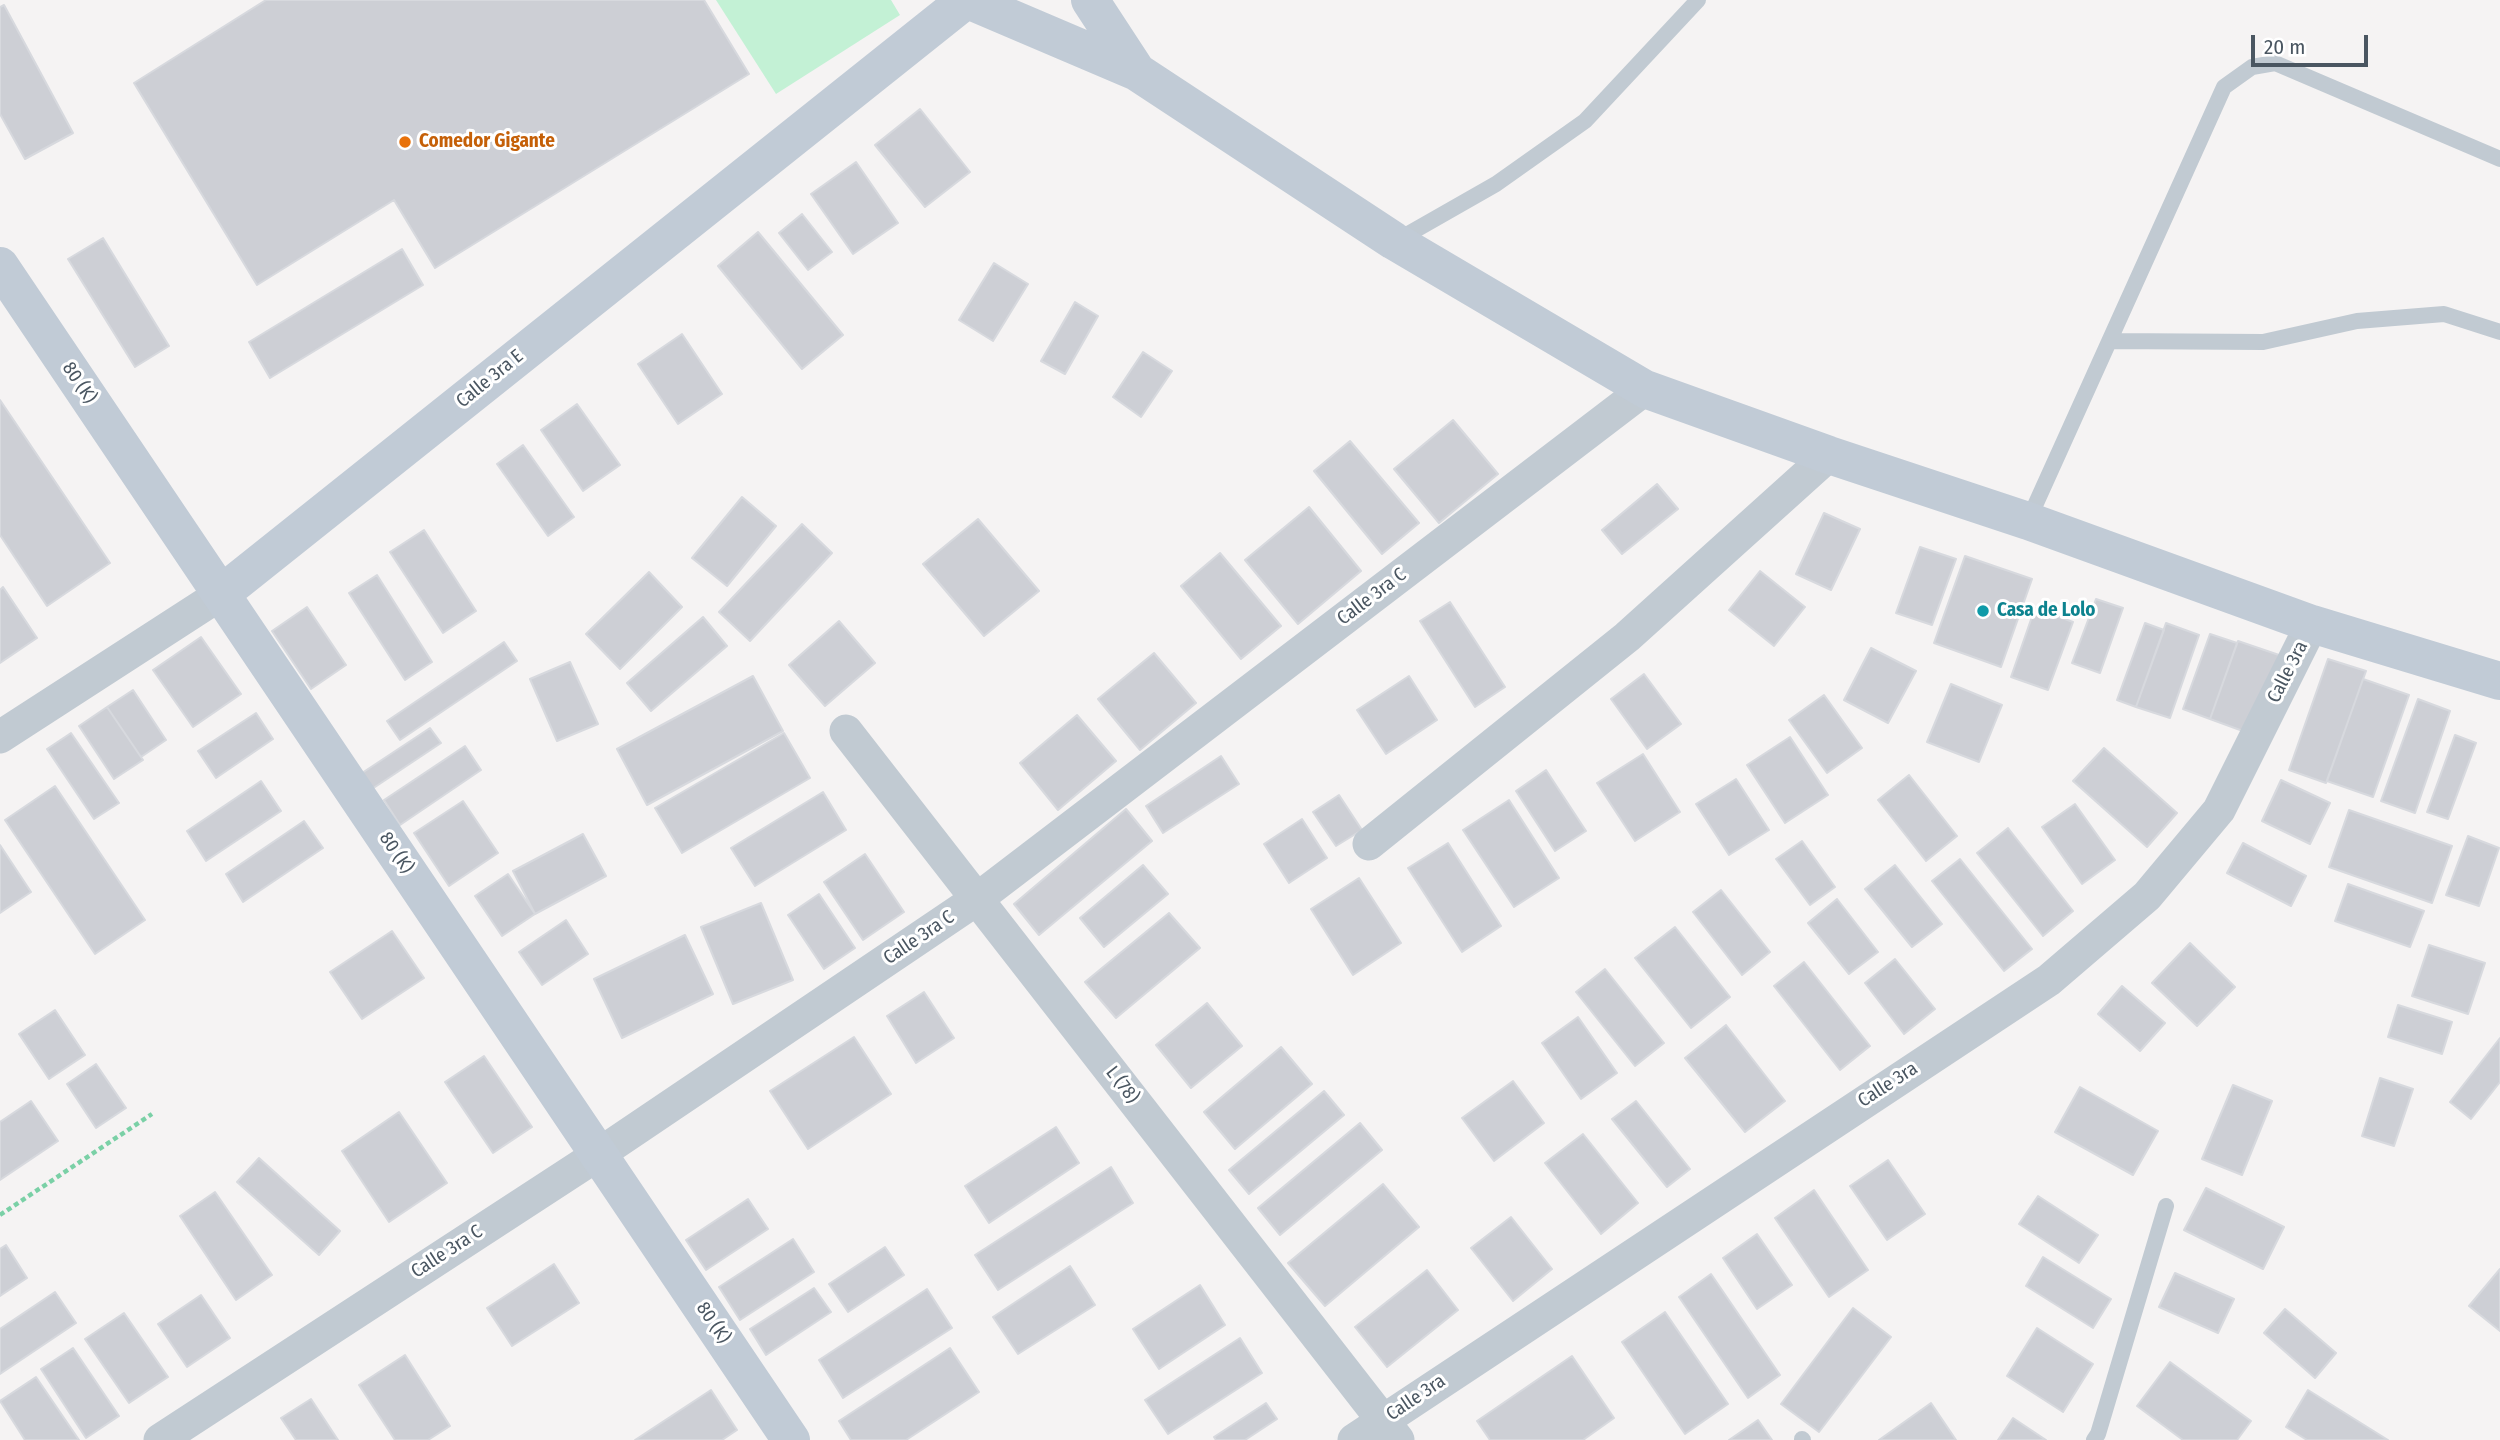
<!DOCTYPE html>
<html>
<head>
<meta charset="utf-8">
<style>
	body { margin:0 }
	#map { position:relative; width:2500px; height:1440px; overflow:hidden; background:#f5f3f3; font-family:"Fira Sans Condensed",sans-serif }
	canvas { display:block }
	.scale { position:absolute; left:2251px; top:35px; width:117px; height:32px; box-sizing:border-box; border:4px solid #4a5661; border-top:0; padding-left:9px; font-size:21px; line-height:24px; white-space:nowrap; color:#4a5661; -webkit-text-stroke:5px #fff; paint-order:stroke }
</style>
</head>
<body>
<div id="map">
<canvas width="2500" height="1440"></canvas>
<div class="scale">20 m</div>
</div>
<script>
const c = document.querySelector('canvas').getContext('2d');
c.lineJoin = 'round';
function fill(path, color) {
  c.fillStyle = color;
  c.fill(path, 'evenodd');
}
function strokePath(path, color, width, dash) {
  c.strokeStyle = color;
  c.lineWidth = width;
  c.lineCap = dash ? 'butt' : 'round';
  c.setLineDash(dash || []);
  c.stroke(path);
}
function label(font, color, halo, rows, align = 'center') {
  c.font = font + ' "Fira Sans Condensed",sans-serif';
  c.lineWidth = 6;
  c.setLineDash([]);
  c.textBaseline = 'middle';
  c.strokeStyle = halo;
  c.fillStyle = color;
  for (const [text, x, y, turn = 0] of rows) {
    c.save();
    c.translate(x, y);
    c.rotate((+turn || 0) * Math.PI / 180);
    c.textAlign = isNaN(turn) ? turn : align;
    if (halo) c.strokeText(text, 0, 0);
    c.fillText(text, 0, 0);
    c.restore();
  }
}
const green = new Path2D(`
	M 716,0 L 891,0 L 900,15 L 776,94 Z`);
const building = new Path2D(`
	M 266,0 L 704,0 L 749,74 L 435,268 L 394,200 L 257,285 L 134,83 Z
	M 4,5 L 73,133 L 25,159 L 0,114 L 0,7 Z
	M 920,109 L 970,172 L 925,207 L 875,145 Z
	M 856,162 L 898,223 L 853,254 L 811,194 Z
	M 802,214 L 832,252 L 808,270 L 779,233 Z
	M 758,232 L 843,335 L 802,369 L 718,266 Z
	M 103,238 L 169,346 L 135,367 L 68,259 Z
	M 402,249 L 423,285 L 270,378 L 249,342 Z
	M 994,263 L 1028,284 L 993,341 L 959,320 Z
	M 1075,302 L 1098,316 L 1065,374 L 1041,361 Z
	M 682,334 L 722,394 L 678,424 L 638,364 Z
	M 1143,352 L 1172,371 L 1141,417 L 1113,397 Z
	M 0,400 L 110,563 L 47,606 L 0,535 Z
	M 577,404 L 620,465 L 583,491 L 541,430 Z
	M 1453,420 L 1498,474 L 1439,523 L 1394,469 Z
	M 1350,441 L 1419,523 L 1382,554 L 1314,471 Z
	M 523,445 L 574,517 L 548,536 L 497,464 Z
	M 1657,484 L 1678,509 L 1622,554 L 1602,530 Z
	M 742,497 L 776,526 L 727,586 L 692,558 Z
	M 1309,507 L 1361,571 L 1298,624 L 1245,560 Z
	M 1824,513 L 1860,529 L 1831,590 L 1796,574 Z
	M 978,519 L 1039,591 L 984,636 L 923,564 Z
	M 802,524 L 832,553 L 750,641 L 719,612 Z
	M 424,530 L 476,611 L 443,633 L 390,552 Z
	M 1920,547 L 1956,559 L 1932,625 L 1896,613 Z
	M 1220,553 L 1281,626 L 1241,659 L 1181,586 Z
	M 1965,556 L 2032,579 L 2001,667 L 1934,643 Z
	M 1760,571 L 1805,607 L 1774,646 L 1729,610 Z
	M 649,572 L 682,607 L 620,669 L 586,634 Z
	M 377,575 L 432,662 L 405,680 L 349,593 Z
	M 3,587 L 37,638 L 0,663 L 0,590 Z
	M 2096,599 L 2123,608 L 2100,673 L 2072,663 Z
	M 1450,602 L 1505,687 L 1475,707 L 1420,621 Z
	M 307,607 L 346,665 L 311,689 L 272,631 Z
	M 2035,608 L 2073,622 L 2048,690 L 2011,677 Z
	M 703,617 L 727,646 L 651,711 L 627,683 Z
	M 839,621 L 875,663 L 825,706 L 789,665 Z
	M 2145,623 L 2164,630 L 2136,707 L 2117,700 Z
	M 2166,623 L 2199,635 L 2170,718 L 2136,707 Z
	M 2210,634 L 2237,643 L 2210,719 L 2183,709 Z
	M 201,637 L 241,694 L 193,727 L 153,670 Z
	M 2238,641 L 2279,655 L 2251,734 L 2210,719 Z
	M 504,642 L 517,661 L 400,740 L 387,721 Z
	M 1871,648 L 1916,671 L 1888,723 L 1844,700 Z
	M 1154,653 L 1196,703 L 1140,750 L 1098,699 Z
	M 2328,659 L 2366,671 L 2326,783 L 2289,770 Z
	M 570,662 L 598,724 L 557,741 L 530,679 Z
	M 1644,674 L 1681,724 L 1647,749 L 1611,699 Z
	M 753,676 L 783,731 L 647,805 L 617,749 Z
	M 1409,676 L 1437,720 L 1386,754 L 1357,710 Z
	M 2363,679 L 2409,695 L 2373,797 L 2327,781 Z
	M 1951,684 L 2002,705 L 1979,762 L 1927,742 Z
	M 133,690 L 166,740 L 141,757 L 107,707 Z
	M 1824,695 L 1862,748 L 1827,773 L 1789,720 Z
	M 2418,699 L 2450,711 L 2415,813 L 2381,801 Z
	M 107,707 L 143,760 L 114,779 L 79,726 Z
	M 256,713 L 273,739 L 216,778 L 198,751 Z
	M 1077,715 L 1116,761 L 1058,810 L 1020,763 Z
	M 430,728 L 441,743 L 372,789 L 362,773 Z
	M 71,733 L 119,803 L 94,819 L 47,749 Z
	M 784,733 L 810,778 L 682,853 L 655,808 Z
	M 2455,735 L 2476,743 L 2448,819 L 2427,812 Z
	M 1790,737 L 1828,795 L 1785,823 L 1747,765 Z
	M 465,746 L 481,770 L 400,825 L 384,800 Z
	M 2104,748 L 2177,813 L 2147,847 L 2073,781 Z
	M 1643,754 L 1680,812 L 1635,841 L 1597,783 Z
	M 1221,756 L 1239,784 L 1163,833 L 1146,806 Z
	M 1546,770 L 1586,831 L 1555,851 L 1516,791 Z
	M 1909,775 L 1957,836 L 1926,861 L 1878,800 Z
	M 1736,779 L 1769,830 L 1729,855 L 1696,804 Z
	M 2281,780 L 2330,803 L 2310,844 L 2262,821 Z
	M 261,781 L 281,811 L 206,861 L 187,831 Z
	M 55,786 L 145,920 L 95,954 L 5,820 Z
	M 823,792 L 846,830 L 755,886 L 731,848 Z
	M 1339,795 L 1362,830 L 1336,846 L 1313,812 Z
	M 1509,800 L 1559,878 L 1514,907 L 1463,830 Z
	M 463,801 L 498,853 L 449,886 L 414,833 Z
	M 2075,804 L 2115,860 L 2082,884 L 2042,827 Z
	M 1126,809 L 1152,841 L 1039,935 L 1014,904 Z
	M 2349,810 L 2452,846 L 2432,903 L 2329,867 Z
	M 1302,819 L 1327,858 L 1289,883 L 1264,844 Z
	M 304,821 L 323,848 L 243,902 L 226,874 Z
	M 2008,828 L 2073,911 L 2043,936 L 1977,853 Z
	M 583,834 L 606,876 L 535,914 L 513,871 Z
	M 2468,836 L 2499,848 L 2479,906 L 2446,895 Z
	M 1802,841 L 1835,887 L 1810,905 L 1776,859 Z
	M 1448,843 L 1501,926 L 1462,952 L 1408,868 Z
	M 2243,843 L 2306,876 L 2291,906 L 2227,873 Z
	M 0,845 L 31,892 L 0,913 Z
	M 865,854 L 904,912 L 863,940 L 824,882 Z
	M 1960,859 L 2032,949 L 2004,971 L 1932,881 Z
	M 1143,865 L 1168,894 L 1104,947 L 1080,918 Z
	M 1895,865 L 1942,924 L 1912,947 L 1865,889 Z
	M 508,874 L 535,914 L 502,936 L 475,896 Z
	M 1359,878 L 1401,943 L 1353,975 L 1311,909 Z
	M 2348,884 L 2424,911 L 2410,947 L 2335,921 Z
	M 1721,890 L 1770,952 L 1742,975 L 1693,912 Z
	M 819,894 L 855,948 L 824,969 L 788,915 Z
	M 1837,899 L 1878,952 L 1849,974 L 1808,923 Z
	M 761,903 L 793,980 L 733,1004 L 701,927 Z
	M 1169,913 L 1200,948 L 1116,1018 L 1085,982 Z
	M 566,920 L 588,954 L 542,985 L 519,952 Z
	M 1675,927 L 1730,997 L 1691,1028 L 1635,958 Z
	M 392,931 L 424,978 L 362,1019 L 330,972 Z
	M 685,935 L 713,994 L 622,1038 L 594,979 Z
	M 2190,943 L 2235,987 L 2197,1026 L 2152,983 Z
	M 2429,945 L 2485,963 L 2468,1014 L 2412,996 Z
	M 1895,959 L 1935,1009 L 1904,1034 L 1865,983 Z
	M 1804,962 L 1870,1046 L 1840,1070 L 1774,986 Z
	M 1605,969 L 1664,1043 L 1635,1066 L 1576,992 Z
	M 2122,986 L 2165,1023 L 2140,1051 L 2098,1014 Z
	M 924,992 L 954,1038 L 916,1063 L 887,1016 Z
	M 1207,1003 L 1242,1046 L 1191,1088 L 1156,1045 Z
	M 2398,1005 L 2452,1022 L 2442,1054 L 2388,1037 Z
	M 55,1010 L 85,1055 L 49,1079 L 19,1034 Z
	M 1578,1017 L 1617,1073 L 1581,1099 L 1542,1043 Z
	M 1726,1025 L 1785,1101 L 1745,1132 L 1685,1058 Z
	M 854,1037 L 891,1094 L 808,1149 L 770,1091 Z
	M 2500,1038 L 2500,1082 L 2471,1119 L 2450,1102 Z
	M 1281,1047 L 1312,1084 L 1235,1149 L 1204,1112 Z
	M 484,1056 L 532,1127 L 493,1153 L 445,1082 Z
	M 96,1064 L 126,1108 L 96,1128 L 67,1084 Z
	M 2380,1078 L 2413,1089 L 2394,1146 L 2362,1136 Z
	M 1513,1081 L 1544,1123 L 1494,1161 L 1462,1118 Z
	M 2233,1085 L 2272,1101 L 2242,1175 L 2202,1159 Z
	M 2080,1087 L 2158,1131 L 2133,1175 L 2055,1132 Z
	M 1324,1091 L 1344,1115 L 1249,1194 L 1229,1170 Z
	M 31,1101 L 58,1141 L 0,1180 L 0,1122 Z
	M 1636,1101 L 1690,1169 L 1667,1187 L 1612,1119 Z
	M 399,1112 L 447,1183 L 389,1222 L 342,1151 Z
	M 1360,1123 L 1382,1150 L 1280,1235 L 1258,1208 Z
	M 1056,1127 L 1079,1163 L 989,1223 L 965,1186 Z
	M 1583,1134 L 1638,1203 L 1601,1234 L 1545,1163 Z
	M 259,1158 L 340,1231 L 319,1255 L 237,1182 Z
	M 1888,1160 L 1925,1214 L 1887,1240 L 1850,1186 Z
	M 1111,1167 L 1133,1203 L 998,1290 L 975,1255 Z
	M 1383,1184 L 1419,1227 L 1325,1306 L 1288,1263 Z
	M 2206,1188 L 2284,1227 L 2263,1269 L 2184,1230 Z
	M 1814,1190 L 1868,1270 L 1829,1297 L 1775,1218 Z
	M 215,1192 L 272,1275 L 236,1300 L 180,1216 Z
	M 2038,1196 L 2098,1235 L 2079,1263 L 2019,1224 Z
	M 748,1199 L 768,1229 L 706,1270 L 686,1240 Z
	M 1511,1217 L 1552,1269 L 1513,1301 L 1471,1248 Z
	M 1757,1234 L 1792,1285 L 1757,1309 L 1723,1258 Z
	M 793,1239 L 814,1272 L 740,1320 L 719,1287 Z
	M 6,1245 L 27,1278 L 0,1296 L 0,1249 Z
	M 885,1247 L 904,1275 L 848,1312 L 829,1284 Z
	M 2043,1257 L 2111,1299 L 2093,1328 L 2026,1286 Z
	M 554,1264 L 579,1303 L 512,1346 L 487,1308 Z
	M 1070,1266 L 1095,1305 L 1018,1354 L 993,1317 Z
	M 2500,1269 L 2500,1331 L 2469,1306 Z
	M 1427,1270 L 1458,1310 L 1387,1367 L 1355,1327 Z
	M 2175,1273 L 2234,1299 L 2218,1333 L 2159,1307 Z
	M 1711,1274 L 1780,1375 L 1748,1398 L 1679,1297 Z
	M 1200,1285 L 1225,1325 L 1159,1369 L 1133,1329 Z
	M 814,1288 L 831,1312 L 766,1355 L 750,1329 Z
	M 927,1289 L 952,1328 L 843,1398 L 819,1360 Z
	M 55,1292 L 76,1323 L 0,1374 L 0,1329 Z
	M 201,1295 L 230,1338 L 187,1367 L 158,1324 Z
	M 1853,1308 L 1891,1337 L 1819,1432 L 1781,1404 Z
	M 2285,1309 L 2336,1353 L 2315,1378 L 2264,1333 Z
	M 1665,1312 L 1728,1404 L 1685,1434 L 1622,1342 Z
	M 124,1313 L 168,1377 L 129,1403 L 85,1339 Z
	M 2037,1328 L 2093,1364 L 2063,1412 L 2007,1376 Z
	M 1240,1338 L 1262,1373 L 1168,1434 L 1145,1400 Z
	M 73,1348 L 119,1416 L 86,1438 L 41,1369 Z
	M 950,1348 L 979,1392 L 906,1440 L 851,1440 L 839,1421 Z
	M 405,1355 L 450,1426 L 428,1440 L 395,1440 L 359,1385 Z
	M 1572,1356 L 1614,1418 L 1583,1440 L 1490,1440 L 1477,1421 Z
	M 2170,1362 L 2251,1421 L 2237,1440 L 2183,1440 L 2137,1406 Z
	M 36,1377 L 79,1440 L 25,1440 L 0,1401 Z
	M 711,1390 L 737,1430 L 722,1440 L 635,1440 Z
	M 2308,1390 L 2388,1440 L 2307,1440 L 2286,1427 Z
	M 311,1399 L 338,1440 L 296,1440 L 281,1418 Z
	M 1266,1403 L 1277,1419 L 1245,1440 L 1216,1440 L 1214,1437 Z
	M 1931,1403 L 1956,1440 L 1879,1440 Z
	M 2013,1418 L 2046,1440 L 1998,1440 Z
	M 1758,1420 L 1772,1440 L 1729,1440 Z`);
const path = new Path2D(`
	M 0,1215 L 152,1114`);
const lane = new Path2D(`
	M 1396,241 L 1496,184 L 1585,121 L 1698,0
	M 2110,341 L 2263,342 L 2357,321 L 2444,314 L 2500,332
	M 2028,521 L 2224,87 L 2252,67 L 2275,63 L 2500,159
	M 1802,1439 L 1803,1440
	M 2094,1440 L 2098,1434 L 2166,1206`);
const street = new Path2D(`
	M 846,731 L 1398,1440
	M 0,737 L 221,594
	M 1369,844 L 1627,637 L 1829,455
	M 160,1440 L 599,1154 L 977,899 L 1645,389
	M 1354,1440 L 2049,980 L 2147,896 L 2219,810 L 2312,624`);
const secondary = new Path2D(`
	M 968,0 L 1137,72 L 1394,241 L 1645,389 L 1829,455 L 2028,521 L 2312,624 L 2500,681
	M 1090,0 L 1137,72
	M 0,266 L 791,1440
	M 221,594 L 966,0`);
const markers = [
	[405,142,7,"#e8710a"],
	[1983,611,7,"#0f9aa8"]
];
const foodNames = [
	["Comedor Gigante",419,142]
];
const streetNames = [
	["Calle 3ra E",490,379,-39],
	["80 (K)",79,383,56],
	["Calle 3ra C",1372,597,-37],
	["Calle 3ra",2288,672,-63],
	["80 (K)",396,853,56],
	["Calle 3ra C",919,938,-34],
	["L (78)",1122,1085,52],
	["Calle 3ra",1888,1085,-33],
	["Calle 3ra C",447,1252,-33],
	["80 (K)",713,1323,56],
	["Calle 3ra",1416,1398,-34]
];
const cultureNames = [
	["Casa de Lolo",1997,611]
];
fill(green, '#c3f1d5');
fill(building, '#cdcfd5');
strokePath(building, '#d7d9de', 2);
strokePath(path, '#7ad0a6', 4.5, [5, 3.5]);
strokePath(lane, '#c1cad2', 16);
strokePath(street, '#c1cad2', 33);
strokePath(secondary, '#c1cbd6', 38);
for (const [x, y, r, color] of markers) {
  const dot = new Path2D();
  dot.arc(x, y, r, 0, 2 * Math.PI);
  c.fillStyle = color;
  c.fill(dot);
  strokePath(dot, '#fff', 2.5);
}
label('bold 19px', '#c56008', '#fff', foodNames, 'left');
label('19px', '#4a5661', '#fff', streetNames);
label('bold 19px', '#0d838f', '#fff', cultureNames, 'left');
</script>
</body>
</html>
